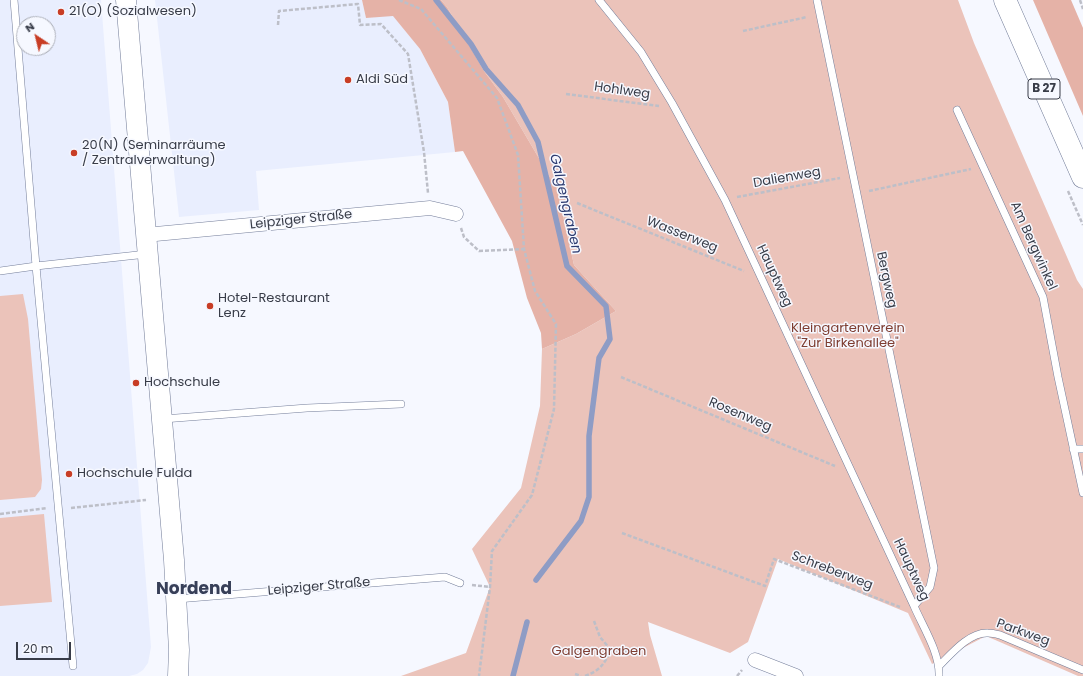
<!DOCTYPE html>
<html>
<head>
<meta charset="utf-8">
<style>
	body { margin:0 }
	#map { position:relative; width:1083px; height:676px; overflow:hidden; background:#f6f8ff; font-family:Poppins,sans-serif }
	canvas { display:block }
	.north { position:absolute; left:16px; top:16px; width:40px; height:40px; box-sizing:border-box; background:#f6f8ff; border:1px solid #aaadb6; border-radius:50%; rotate:325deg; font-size:11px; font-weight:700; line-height:16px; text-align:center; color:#383c48 }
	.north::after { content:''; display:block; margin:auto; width:14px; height:18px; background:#c83d25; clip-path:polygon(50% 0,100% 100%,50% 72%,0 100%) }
	.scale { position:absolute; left:16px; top:642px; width:55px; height:18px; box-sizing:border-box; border:2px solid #383c48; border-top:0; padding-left:5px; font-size:12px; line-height:14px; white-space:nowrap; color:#383c48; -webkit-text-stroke:3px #f6f8ff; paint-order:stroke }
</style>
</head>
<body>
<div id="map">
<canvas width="1083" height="676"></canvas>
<div class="north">N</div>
<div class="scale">20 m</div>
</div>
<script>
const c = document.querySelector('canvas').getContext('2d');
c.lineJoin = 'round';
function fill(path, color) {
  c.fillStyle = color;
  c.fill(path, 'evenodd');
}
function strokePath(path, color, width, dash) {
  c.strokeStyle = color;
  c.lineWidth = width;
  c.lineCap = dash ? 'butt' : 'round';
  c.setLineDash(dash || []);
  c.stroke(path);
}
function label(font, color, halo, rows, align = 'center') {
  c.font = font + ' Poppins,sans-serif';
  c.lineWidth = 3;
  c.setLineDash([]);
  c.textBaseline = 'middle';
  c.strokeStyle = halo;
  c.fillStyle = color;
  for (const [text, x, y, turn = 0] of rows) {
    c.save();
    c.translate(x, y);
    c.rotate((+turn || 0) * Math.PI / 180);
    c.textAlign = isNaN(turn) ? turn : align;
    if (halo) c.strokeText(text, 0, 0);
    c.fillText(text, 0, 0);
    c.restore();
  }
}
const built = new Path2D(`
	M 0,0 L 101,0 L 151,647 L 148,663 L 143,670 L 137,674 L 129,676 L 0,676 ZM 24,24 L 48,24 L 48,48 L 24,48 Z
	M 155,0 L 362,0 L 366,18 L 393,15 L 420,49 L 448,102 L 455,152 L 256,171 L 259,210 L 179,217 Z`);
const green = new Path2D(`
	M 441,0 L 958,0 L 974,43 L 1077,280 L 1083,289 L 1083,676 L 1078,676 L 986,636 L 932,664 L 908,613 L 778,559 L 748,642 L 730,653 L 648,622 L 650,635 L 662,676 L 401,676 L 466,653 L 490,587 L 472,549 L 521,488 L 540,406 L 542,349 L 576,334 L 616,311 L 574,265 L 557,189 L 503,97 L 484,71 L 447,7 Z
	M 23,294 L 28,319 L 42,480 L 41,489 L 35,497 L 0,500 L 0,296 Z
	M 44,514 L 52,602 L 0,606 L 0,518 Z`);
const forest = new Path2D(`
	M 362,0 L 441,0 L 447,7 L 484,71 L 503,97 L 557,189 L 574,265 L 616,311 L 576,334 L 542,349 L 541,333 L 527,298 L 512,241 L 463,151 L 455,152 L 448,102 L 420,49 L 393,16 L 366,18 Z
	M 1033,0 L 1071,0 L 1083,28 L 1083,116 Z`);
const stream = new Path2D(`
	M 436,0 L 471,44 L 486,69 L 518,105 L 538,142 L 567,266 L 606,306 L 610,339 L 599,358 L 589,436 L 589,497 L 581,521 L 536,580
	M 513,676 L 527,622`);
const path = new Path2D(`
	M 399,0 L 421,9 L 497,98 L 518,155 L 524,249 L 535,291 L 556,324 L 554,409 L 532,495 L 492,551 L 490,587 L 479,676
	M 1080,0 L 1083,9
	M 278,25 L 279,11 L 358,4 L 360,25 L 381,24 L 408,54 L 424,152 L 428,193
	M 743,31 L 807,17
	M 566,94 L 659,106
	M 869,191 L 971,169
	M 1068,191 L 1083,225
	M 737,197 L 840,178
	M 577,203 L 744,271
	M 461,228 L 464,237 L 479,251 L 524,249
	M 621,377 L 835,466
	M 71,508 L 146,500
	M 0,514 L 47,508
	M 622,533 L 765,586 L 774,559 L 900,607
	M 472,585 L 490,587
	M 594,621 L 600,637 L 611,650 C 622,652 629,650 639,655
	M 575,674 L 581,676
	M 585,676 C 601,670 604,664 611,650
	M 737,676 L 742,670`);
const service = new Path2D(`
	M 14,0 L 36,266 L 73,666
	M 599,0 L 641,52 L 672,103 L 725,200 L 914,606 C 923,627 940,653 939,676
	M 817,0 L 934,568 L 930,587 L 914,606
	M 957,110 L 1043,297 L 1058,377 L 1083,493
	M 0,271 L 36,266 L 147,254
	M 163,419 L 307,408 L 401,404
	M 1073,449 L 1083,449
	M 177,599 L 445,577 L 460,583
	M 939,666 C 951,654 969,632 988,633 C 992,633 996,634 1000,635 L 1083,670`);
const minor = new Path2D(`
	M 145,235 L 430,208 L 456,214
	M 755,660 L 796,676`);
const secondary = new Path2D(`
	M 126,0 L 174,560 L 179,650 L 178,676`);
const trunk = new Path2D(`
	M 1005,0 L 1083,177`);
const markers = [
	[61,12,4,"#c83d25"],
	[348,80,4,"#c83d25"],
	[74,153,4,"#c83d25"],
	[210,306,4,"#c83d25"],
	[136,383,4,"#c83d25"],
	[69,474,4,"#c83d25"]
];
const shields = [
	[1044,89,32]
];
const shieldNames = [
	["B 27",1044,89]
];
const poiNames = [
	["21(O) (Sozialwesen)",69,12],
	["Aldi Süd",356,80],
	["20(N) (Seminarräume",82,146],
	["/ Zentralverwaltung)",82,161],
	["Hotel-Restaurant",218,299],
	["Lenz",218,314],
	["Hochschule",144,383],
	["Hochschule Fulda",77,474]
];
const streetNames = [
	["Hohlweg",622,91,8],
	["Dalienweg",787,178,-10],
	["Leipziger Straße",301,220,-6],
	["Wasserweg",682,235,22],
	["Am Bergwinkel",1033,246,66],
	["Hauptweg",774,276,65],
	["Bergweg",886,280,78],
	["Rosenweg",740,415,23],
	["Hauptweg",911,570,65],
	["Schreberweg",832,571,21],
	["Leipziger Straße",319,587,-5],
	["Parkweg",1023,633,20]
];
const parkNames = [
	["Kleingartenverein",848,329],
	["\"Zur Birkenallee\"",848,344],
	["Galgengraben",599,652]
];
const waterNames = [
	["Galgengraben",565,204,77]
];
const districtNames = [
	["Nordend",194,590]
];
fill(built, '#e9eefe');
fill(green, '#ebc3ba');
fill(forest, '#e5b2a7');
strokePath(stream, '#8e9cc5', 5.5);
strokePath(service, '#747e9a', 8);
strokePath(minor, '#747e9a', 15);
strokePath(secondary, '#747e9a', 21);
strokePath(trunk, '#747e9a', 23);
strokePath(path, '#bdbfc8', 2.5, [4, 2]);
strokePath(service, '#fff', 7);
strokePath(minor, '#fff', 14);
strokePath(secondary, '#fff', 20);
strokePath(trunk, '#fff', 22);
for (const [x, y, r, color] of markers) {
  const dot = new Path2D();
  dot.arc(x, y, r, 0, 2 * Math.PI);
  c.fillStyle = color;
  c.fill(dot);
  strokePath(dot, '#f6f8ff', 1.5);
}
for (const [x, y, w] of shields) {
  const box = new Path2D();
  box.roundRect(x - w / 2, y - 10, w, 20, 3);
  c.fillStyle = '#f6f8ff';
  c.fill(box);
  strokePath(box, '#383c48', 1);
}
label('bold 12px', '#383c48', null, shieldNames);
label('13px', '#383c48', '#f6f8ff', poiNames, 'left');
label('13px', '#383c48', '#f6f8ff', streetNames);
label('13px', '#7e3d31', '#f6f8ff', parkNames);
label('italic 14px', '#2d3b70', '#f6f8ff', waterNames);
label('bold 17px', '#373f58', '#f6f8ff', districtNames);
</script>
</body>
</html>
